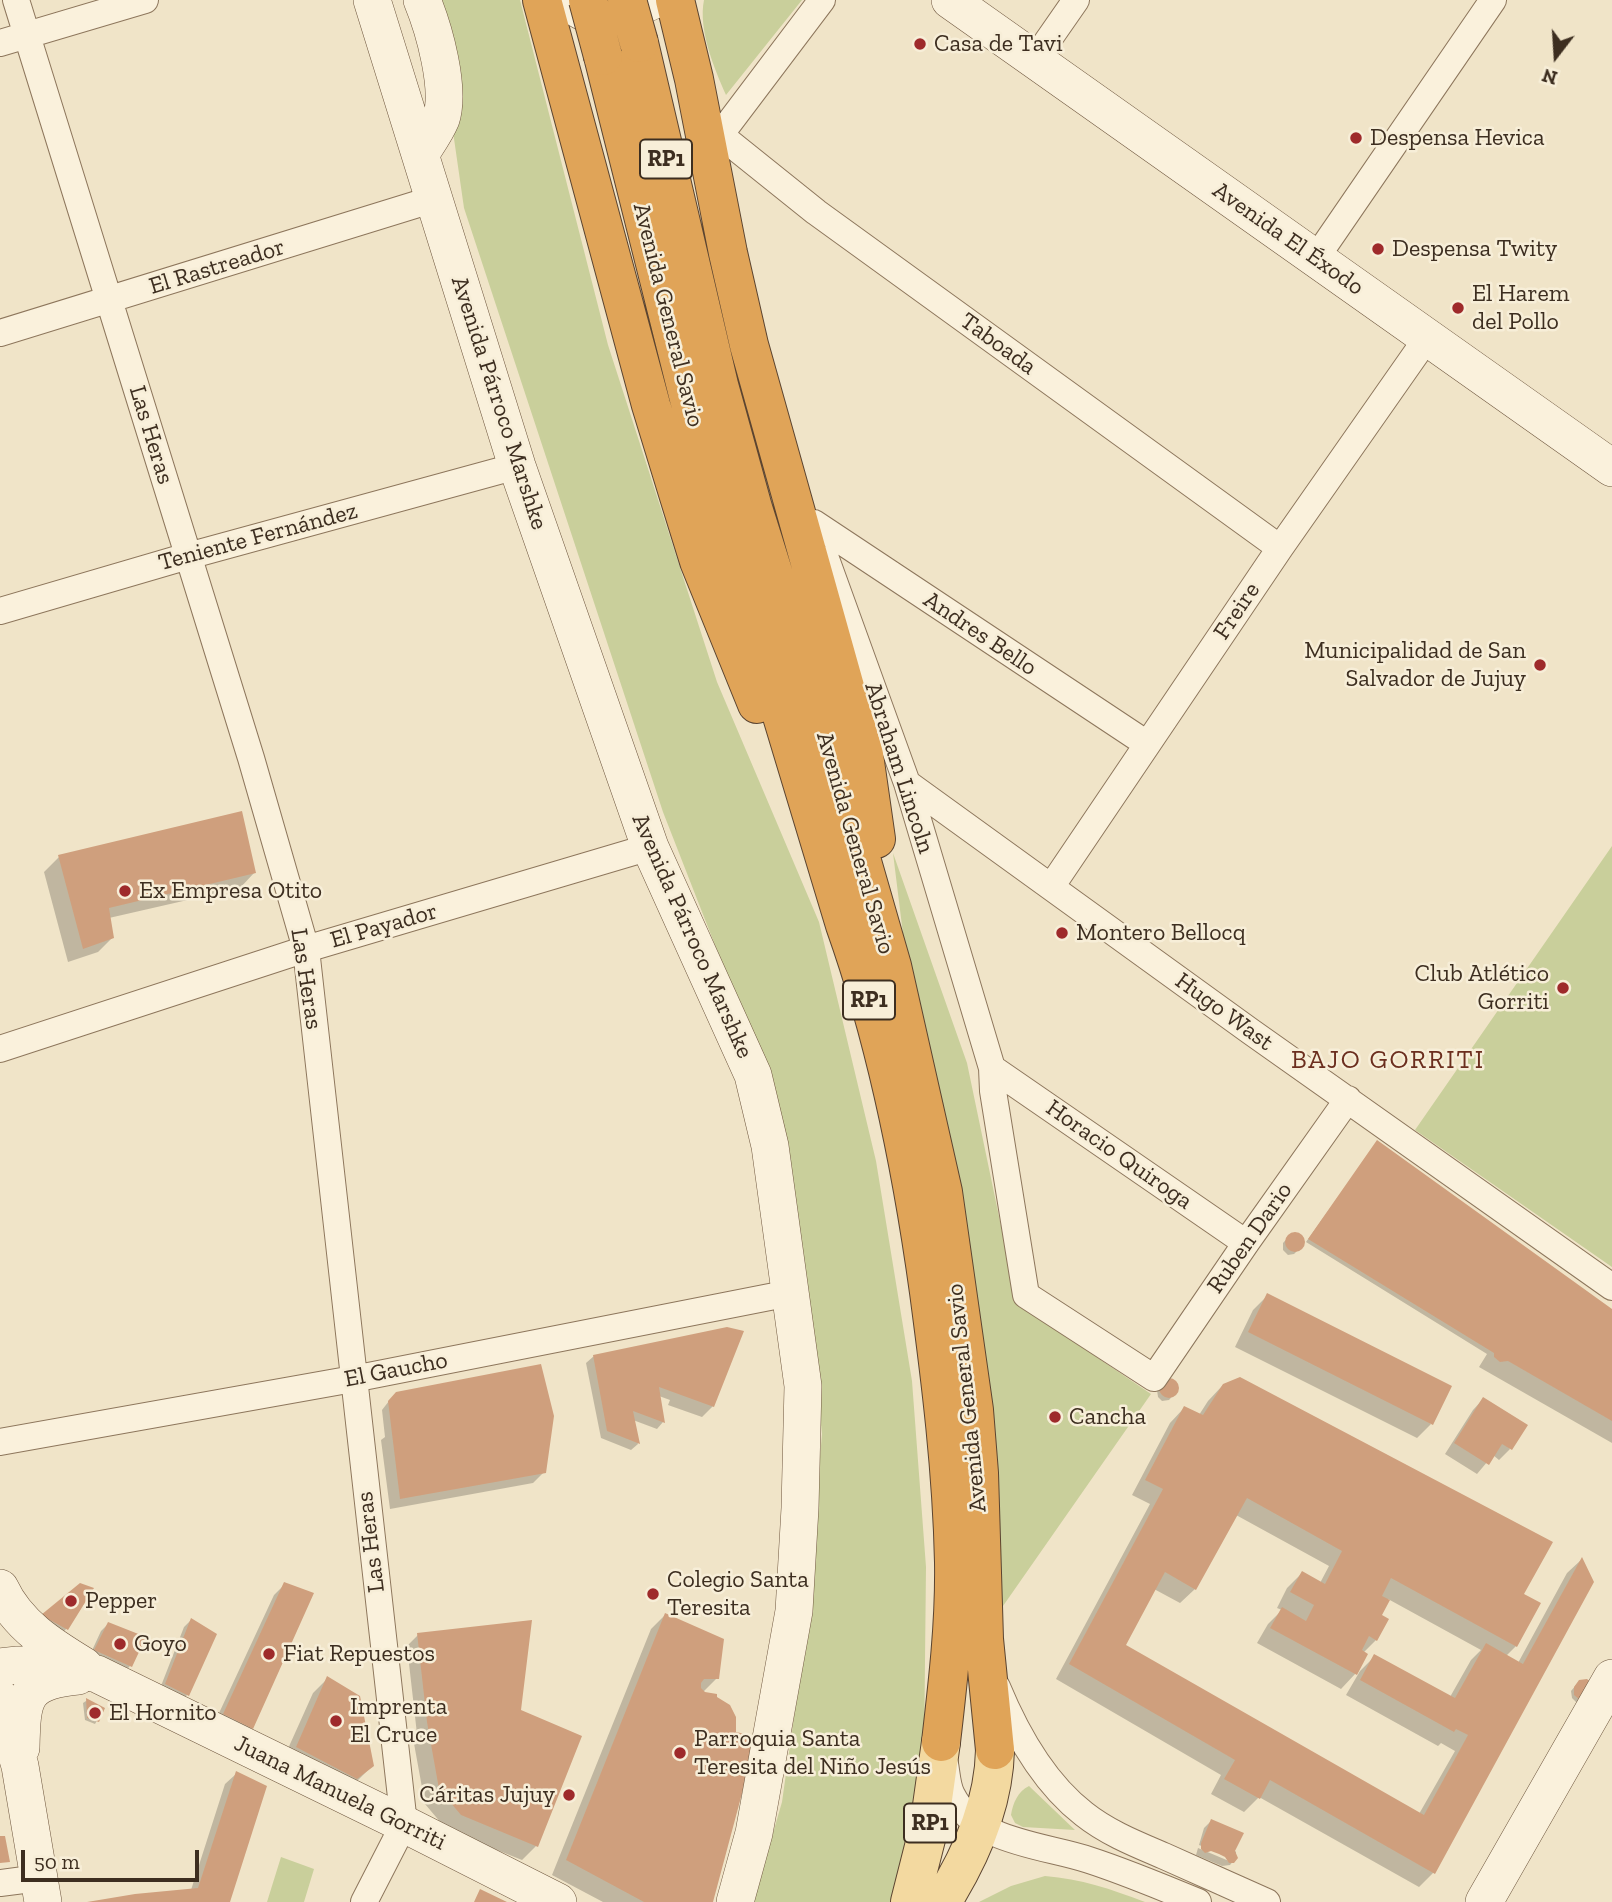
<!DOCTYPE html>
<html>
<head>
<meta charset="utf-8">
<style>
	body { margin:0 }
	#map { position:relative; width:1612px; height:1902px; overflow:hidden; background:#f0e4c8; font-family:"Zilla Slab",serif }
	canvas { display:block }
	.north { position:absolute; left:1521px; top:21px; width:70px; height:70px; -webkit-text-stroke:5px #f7eed8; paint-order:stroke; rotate:197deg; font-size:19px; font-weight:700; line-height:28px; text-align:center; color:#3d2e20 }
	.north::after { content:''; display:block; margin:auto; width:24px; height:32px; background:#3d2e20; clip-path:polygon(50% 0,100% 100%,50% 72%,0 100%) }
	.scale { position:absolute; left:21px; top:1850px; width:178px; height:32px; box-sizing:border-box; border:4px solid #3d2e20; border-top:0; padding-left:9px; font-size:21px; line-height:24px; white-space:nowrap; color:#3d2e20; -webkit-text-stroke:5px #f7eed8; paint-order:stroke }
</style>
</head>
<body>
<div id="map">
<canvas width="1612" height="1902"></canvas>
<div class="north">N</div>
<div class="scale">50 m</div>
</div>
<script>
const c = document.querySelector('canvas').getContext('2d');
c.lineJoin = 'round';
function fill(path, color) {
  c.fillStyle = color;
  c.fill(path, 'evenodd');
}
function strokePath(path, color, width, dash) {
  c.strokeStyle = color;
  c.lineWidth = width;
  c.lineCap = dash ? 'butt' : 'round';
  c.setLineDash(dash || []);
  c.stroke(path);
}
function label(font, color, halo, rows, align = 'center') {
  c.font = font + ' "Zilla Slab",serif';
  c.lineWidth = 5;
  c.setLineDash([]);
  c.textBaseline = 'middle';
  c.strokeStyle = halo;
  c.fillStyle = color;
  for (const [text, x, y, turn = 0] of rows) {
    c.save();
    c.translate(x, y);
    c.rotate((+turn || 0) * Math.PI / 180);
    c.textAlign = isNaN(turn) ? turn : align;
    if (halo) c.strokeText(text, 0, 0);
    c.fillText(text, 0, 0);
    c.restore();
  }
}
const green = new Path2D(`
	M 434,0 L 520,0 L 608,345 L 717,682 L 819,922 L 876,1161 L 912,1381 L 926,1567 L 924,1755 L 900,1902 L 753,1902 L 782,1802 L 803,1653 L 822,1434 L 809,1317 L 779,1109 L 663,812 L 464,208 Z
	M 704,0 L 802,0 L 726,95 C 714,68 698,29 704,0 Z
	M 1612,846 L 1612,1267 L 1415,1130 Z
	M 893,853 L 967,1063 L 1017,1303 L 1151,1394 L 1003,1606 L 992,1655 Z
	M 1029,1786 L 1075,1830 L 1023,1827 L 1015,1823 L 1011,1815 C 1013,1803 1018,1791 1029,1786 Z
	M 281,1857 L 314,1869 L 304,1902 L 267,1902 Z
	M 1045,1876 C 1081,1879 1111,1889 1145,1902 L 979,1902 L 1011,1886 Z`);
const shadow = new Path2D(`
	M 59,857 L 254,873 L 240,888 L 109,918 L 113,937 L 98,952 L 68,962 L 44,872 Z
	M 1375,1145 L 1612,1311 L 1612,1443 L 1479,1367 L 1487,1354 L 1306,1242 Z
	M 1298,1233 L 1302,1238 L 1303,1245 L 1294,1254 L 1288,1255 L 1283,1250 L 1283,1243 L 1291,1234 Z
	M 1268,1295 L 1431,1424 L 1417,1438 L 1235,1347 L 1253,1310 Z
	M 594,1356 L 713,1406 L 702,1417 L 668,1405 L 670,1400 L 659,1396 L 663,1422 L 657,1429 L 633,1420 L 638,1444 L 631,1450 L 601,1438 L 586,1363 Z
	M 1166,1380 L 1172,1380 L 1177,1384 L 1177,1391 L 1169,1400 L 1162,1401 L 1158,1397 L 1157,1390 Z
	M 1223,1385 L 1521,1595 L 1538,1604 L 1516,1646 L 1506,1656 L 1518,1663 L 1567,1573 L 1581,1560 L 1433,1873 L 1419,1887 L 1259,1797 L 1244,1812 L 1211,1794 L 1221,1775 L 1056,1679 L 1150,1504 L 1132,1495 L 1170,1423 L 1184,1408 L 1199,1415 L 1208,1401 ZM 1236,1515 L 1329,1566 L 1320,1583 L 1302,1573 L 1287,1588 L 1277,1608 L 1282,1610 L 1268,1624 L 1257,1643 L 1341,1689 L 1356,1673 L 1363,1653 L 1376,1640 L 1379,1615 L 1388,1599 L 1481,1650 L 1471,1660 L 1450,1697 L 1375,1656 L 1360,1671 L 1346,1695 L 1438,1746 L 1441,1743 L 1455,1751 L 1419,1814 L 1124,1646 L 1154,1589 L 1180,1603 L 1195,1589 Z
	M 1483,1399 L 1510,1449 L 1499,1460 L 1493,1455 L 1477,1474 L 1445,1454 L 1473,1410 Z
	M 389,1401 L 544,1472 L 533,1483 L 390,1509 L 381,1440 L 385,1437 L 382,1410 Z
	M 285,1584 L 251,1728 L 240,1739 L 213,1726 L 274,1595 Z
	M 80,1585 L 66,1629 L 60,1636 L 36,1622 Z
	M 665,1615 L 717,1678 L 702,1693 L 711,1902 L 603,1902 L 552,1875 L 651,1629 Z
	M 191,1620 L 187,1695 L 180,1702 L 159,1691 L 184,1627 Z
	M 108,1624 L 130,1666 L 123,1673 L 89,1657 L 101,1631 Z
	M 418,1635 L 519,1712 L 536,1846 L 522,1860 L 447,1830 L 425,1804 L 413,1738 L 417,1734 L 407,1646 Z
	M 328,1678 L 372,1766 L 357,1781 L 282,1762 L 313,1693 Z
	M 1576,1685 L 1583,1702 L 1576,1702 L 1572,1698 L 1571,1691 Z
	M 86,1701 L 103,1709 L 95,1724 L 85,1720 L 83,1703 Z
	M 236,1774 L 228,1902 L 91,1902 L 191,1890 L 225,1784 Z
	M 1211,1821 L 1232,1855 L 1236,1851 L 1236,1858 L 1230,1865 L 1222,1866 L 1196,1855 L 1198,1848 L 1229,1861 L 1229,1857 L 1199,1845 L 1204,1828 Z`);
const building = new Path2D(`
	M 242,811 L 256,873 L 109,908 L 114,938 L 83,949 L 58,855 Z
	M 1377,1140 L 1612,1309 L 1612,1421 L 1508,1361 L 1500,1362 L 1494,1357 L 1494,1353 L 1308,1239 Z
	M1285 1242a10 10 0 1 1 20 0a10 10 0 1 1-20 0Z
	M 1267,1293 L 1452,1386 L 1433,1425 L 1248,1332 Z
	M 727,1327 L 744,1331 L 714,1407 L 659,1387 L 665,1423 L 633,1411 L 640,1444 L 607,1431 L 593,1355 Z
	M 541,1364 L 554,1416 L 546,1473 L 400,1499 L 388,1401 L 396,1392 Z
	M 1240,1377 L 1553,1542 L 1524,1594 L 1541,1603 L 1517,1647 L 1391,1578 L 1382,1596 L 1390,1600 L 1382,1615 L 1389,1619 L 1377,1641 L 1369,1636 L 1362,1650 L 1368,1654 L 1357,1675 L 1270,1628 L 1282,1607 L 1306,1621 L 1314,1605 L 1290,1592 L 1302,1571 L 1325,1584 L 1342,1551 L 1247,1498 L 1196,1590 L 1165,1572 L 1126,1645 L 1424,1815 L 1468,1735 L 1456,1729 L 1454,1732 L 1360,1680 L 1374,1654 L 1455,1698 L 1486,1643 L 1523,1664 L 1582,1557 L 1594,1582 L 1435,1874 L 1270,1780 L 1260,1799 L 1224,1779 L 1235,1760 L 1069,1664 L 1163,1489 L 1145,1480 L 1184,1406 L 1203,1415 L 1223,1384 Z
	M1159 1388a10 10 0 1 1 20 0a10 10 0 1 1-20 0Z
	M 1483,1397 L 1528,1425 L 1512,1450 L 1502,1444 L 1489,1465 L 1454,1443 Z
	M 284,1582 L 314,1593 L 253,1729 L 223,1714 Z
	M 80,1583 L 94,1588 L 68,1630 L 41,1615 Z
	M 665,1613 L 724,1639 L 719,1679 L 704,1679 L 701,1683 L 701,1688 L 705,1692 L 717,1694 L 717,1697 L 730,1705 L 736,1717 L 736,1732 L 754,1736 L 748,1771 L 713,1902 L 644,1902 L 566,1860 Z
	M 191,1618 L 217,1634 L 189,1696 L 165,1684 Z
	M 532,1620 L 521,1710 L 582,1736 L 538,1847 L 461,1815 L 439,1789 L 427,1722 L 417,1633 Z
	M 108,1622 L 146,1637 L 132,1667 L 94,1650 Z
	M 327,1676 L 360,1696 L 374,1766 L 357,1779 L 296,1747 Z
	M 1587,1679 L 1593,1684 L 1580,1700 L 1574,1695 L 1574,1687 L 1579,1680 Z
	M 86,1698 L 105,1708 L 99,1722 L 87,1718 Z
	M 236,1771 L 267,1786 L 230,1902 L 87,1902 L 135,1894 L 198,1888 Z
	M 1211,1819 L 1244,1833 L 1235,1851 L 1238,1858 L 1234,1863 L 1229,1863 L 1225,1857 L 1219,1854 L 1211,1851 L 1205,1853 L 1201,1849 L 1201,1843 Z
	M 0,1836 L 5,1836 L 10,1862 L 0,1863 Z
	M 480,1889 L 507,1902 L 474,1902 Z`);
const minor = new Path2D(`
	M 16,0 L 251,758 L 306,949 L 404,1824 L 364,1902
	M 0,43 L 145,0
	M 1035,59 L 1076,0
	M 720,135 L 816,212 L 1280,548
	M 708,145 L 720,135 L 822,0
	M 1316,258 L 1493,0
	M 0,333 L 434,199
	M 814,523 L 1147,744
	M 826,559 L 907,783 L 992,1068 L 993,1091 L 1026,1295 L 1154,1378 L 1246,1243 L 1348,1099
	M 0,611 L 188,556 L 517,466
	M 907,783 L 1250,1031 L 1612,1287
	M 1051,887 L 1280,548 L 1427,338
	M 0,1049 L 306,949 L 650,847
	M 992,1068 L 1246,1243
	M 0,1442 L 353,1379 L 790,1293
	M 997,1687 C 1016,1733 1044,1783 1084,1814 C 1108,1833 1136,1844 1164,1856 C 1198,1871 1233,1887 1267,1902
	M 945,1764 C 947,1774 947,1786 952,1795 C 976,1843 1044,1845 1089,1860 C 1126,1872 1162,1887 1198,1902
	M 0,1883 L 39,1878`);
const secondary = new Path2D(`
	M 372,0 L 517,466 L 650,847 L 753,1075 L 770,1146 L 803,1386 L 800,1508 L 794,1611 L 754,1833 L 735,1902
	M 566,0 C 601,30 618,16 654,0
	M 950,0 L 1612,468
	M 421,153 C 428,142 436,131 441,119 C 451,89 434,29 422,0
	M 0,1588 C 17,1625 51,1646 84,1666
	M 0,1667 C 33,1662 65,1665 97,1674 L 404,1824 L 558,1902
	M 0,1698 L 20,1766 L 43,1902
	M 21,1748 C 22,1698 23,1681 78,1676
	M 1484,1902 L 1612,1678`);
const primary = new Path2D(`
	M 910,1902 L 929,1827 L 941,1742
	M 942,1902 C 971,1856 994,1804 995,1750`);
const motorway = new Path2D(`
	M 542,0 L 651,405 L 677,490 L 699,561 L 757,704
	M 675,0 L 694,79 L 728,253 L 749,345 L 864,755 L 876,839
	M 639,43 L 719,385 L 753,508 L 842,792 L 892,966 L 943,1192 L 974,1410 L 979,1473 L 984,1639 L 995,1750
	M 603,56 L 689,399 L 721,514 L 845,925 C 887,1043 912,1169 929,1292 C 941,1382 952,1471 954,1562 C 955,1622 948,1682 941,1742`);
const motorwayBridge = new Path2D(`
	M 588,0 L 603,56
	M 627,0 L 639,43`);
const markers = [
	[920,44,7,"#9e2a2b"],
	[1356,138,7,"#9e2a2b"],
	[1378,249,7,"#9e2a2b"],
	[1458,308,7,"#9e2a2b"],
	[1540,665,7,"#9e2a2b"],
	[125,891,7,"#9e2a2b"],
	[1062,933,7,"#9e2a2b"],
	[1563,988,7,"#9e2a2b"],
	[1055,1417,7,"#9e2a2b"],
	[653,1594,7,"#9e2a2b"],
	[71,1601,7,"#9e2a2b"],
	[120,1644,7,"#9e2a2b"],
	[269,1654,7,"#9e2a2b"],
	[95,1713,7,"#9e2a2b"],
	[336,1721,7,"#9e2a2b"],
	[680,1753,7,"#9e2a2b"],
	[569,1795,7,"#9e2a2b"]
];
const shields = [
	[666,159,52],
	[869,1000,52],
	[930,1823,52]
];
const shieldNames = [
	["RP1",666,159],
	["RP1",869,1000],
	["RP1",930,1823]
];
const poiNames = [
	["Casa de Tavi",934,44],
	["Despensa Hevica",1370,138],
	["Despensa Twity",1392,249],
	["El Harem",1472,294],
	["del Pollo",1472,322],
	["Municipalidad de San",1526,651,"right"],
	["Salvador de Jujuy",1526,679,"right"],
	["Ex Empresa Otito",139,891],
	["Montero Bellocq",1076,933],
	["Club Atlético",1549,974,"right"],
	["Gorriti",1549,1002,"right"],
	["Cancha",1069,1417],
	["Colegio Santa",667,1580],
	["Teresita",667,1608],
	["Pepper",85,1601],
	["Goyo",134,1644],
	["Fiat Repuestos",283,1654],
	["Imprenta",350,1707],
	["El Cruce",350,1735],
	["El Hornito",109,1713],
	["Parroquia Santa",694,1739],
	["Teresita del Niño Jesús",694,1767],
	["Cáritas Jujuy",555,1795,"right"]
];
const streetNames = [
	["Avenida El Éxodo",1288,239,35],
	["El Rastreador",217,267,-17],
	["Avenida General Savio",668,315,76],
	["Taboada",998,344,36],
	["Avenida Párroco Marshke",499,403,72],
	["Las Heras",151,435,73],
	["Teniente Fernández",258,537,-15],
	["Freire",1237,611,-56],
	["Andres Bello",980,634,34],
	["Abraham Lincoln",899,768,72],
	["Avenida General Savio",855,843,74],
	["El Payador",384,926,-16],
	["Avenida Párroco Marshke",692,936,66],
	["Las Heras",306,979,81],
	["Hugo Wast",1224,1012,36],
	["Horacio Quiroga",1119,1155,35],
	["Ruben Dario",1250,1238,-55],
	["El Gaucho",396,1370,-11],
	["Avenida General Savio",967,1398,-96],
	["Las Heras",371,1542,-97],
	["Juana Manuela Gorriti",340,1793,26]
];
const neighbourhoodNames = [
	["BAJO GORRITI",1388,1061]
];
fill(green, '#c9cf9b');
fill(shadow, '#0003');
fill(building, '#cf9f7d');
strokePath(minor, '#8d765c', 28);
strokePath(secondary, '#6f573f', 38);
strokePath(primary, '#5b4430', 40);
strokePath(motorway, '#5b4430', 40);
strokePath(minor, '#faf1dc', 26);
strokePath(secondary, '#faf1dc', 37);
strokePath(primary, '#f3d9a0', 38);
strokePath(motorway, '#e0a458', 38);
strokePath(motorwayBridge, '#5b4430', 40, []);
strokePath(motorwayBridge, '#e0a458', 38);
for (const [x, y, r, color] of markers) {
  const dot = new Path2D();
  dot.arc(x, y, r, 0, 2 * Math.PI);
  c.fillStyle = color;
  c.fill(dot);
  strokePath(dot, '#f7eed8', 2.5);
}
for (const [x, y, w] of shields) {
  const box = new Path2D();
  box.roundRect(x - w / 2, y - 19.5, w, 39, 5);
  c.fillStyle = '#f7eed8';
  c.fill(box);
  strokePath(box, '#3d2e20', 2);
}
label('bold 23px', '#3d2e20', null, shieldNames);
label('24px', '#3d2e20', '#f7eed8', poiNames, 'left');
label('24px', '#3d2e20', '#f7eed8', streetNames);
c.letterSpacing = '2px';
label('26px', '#6b2e1e', '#f7eed8', neighbourhoodNames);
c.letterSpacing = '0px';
</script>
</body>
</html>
